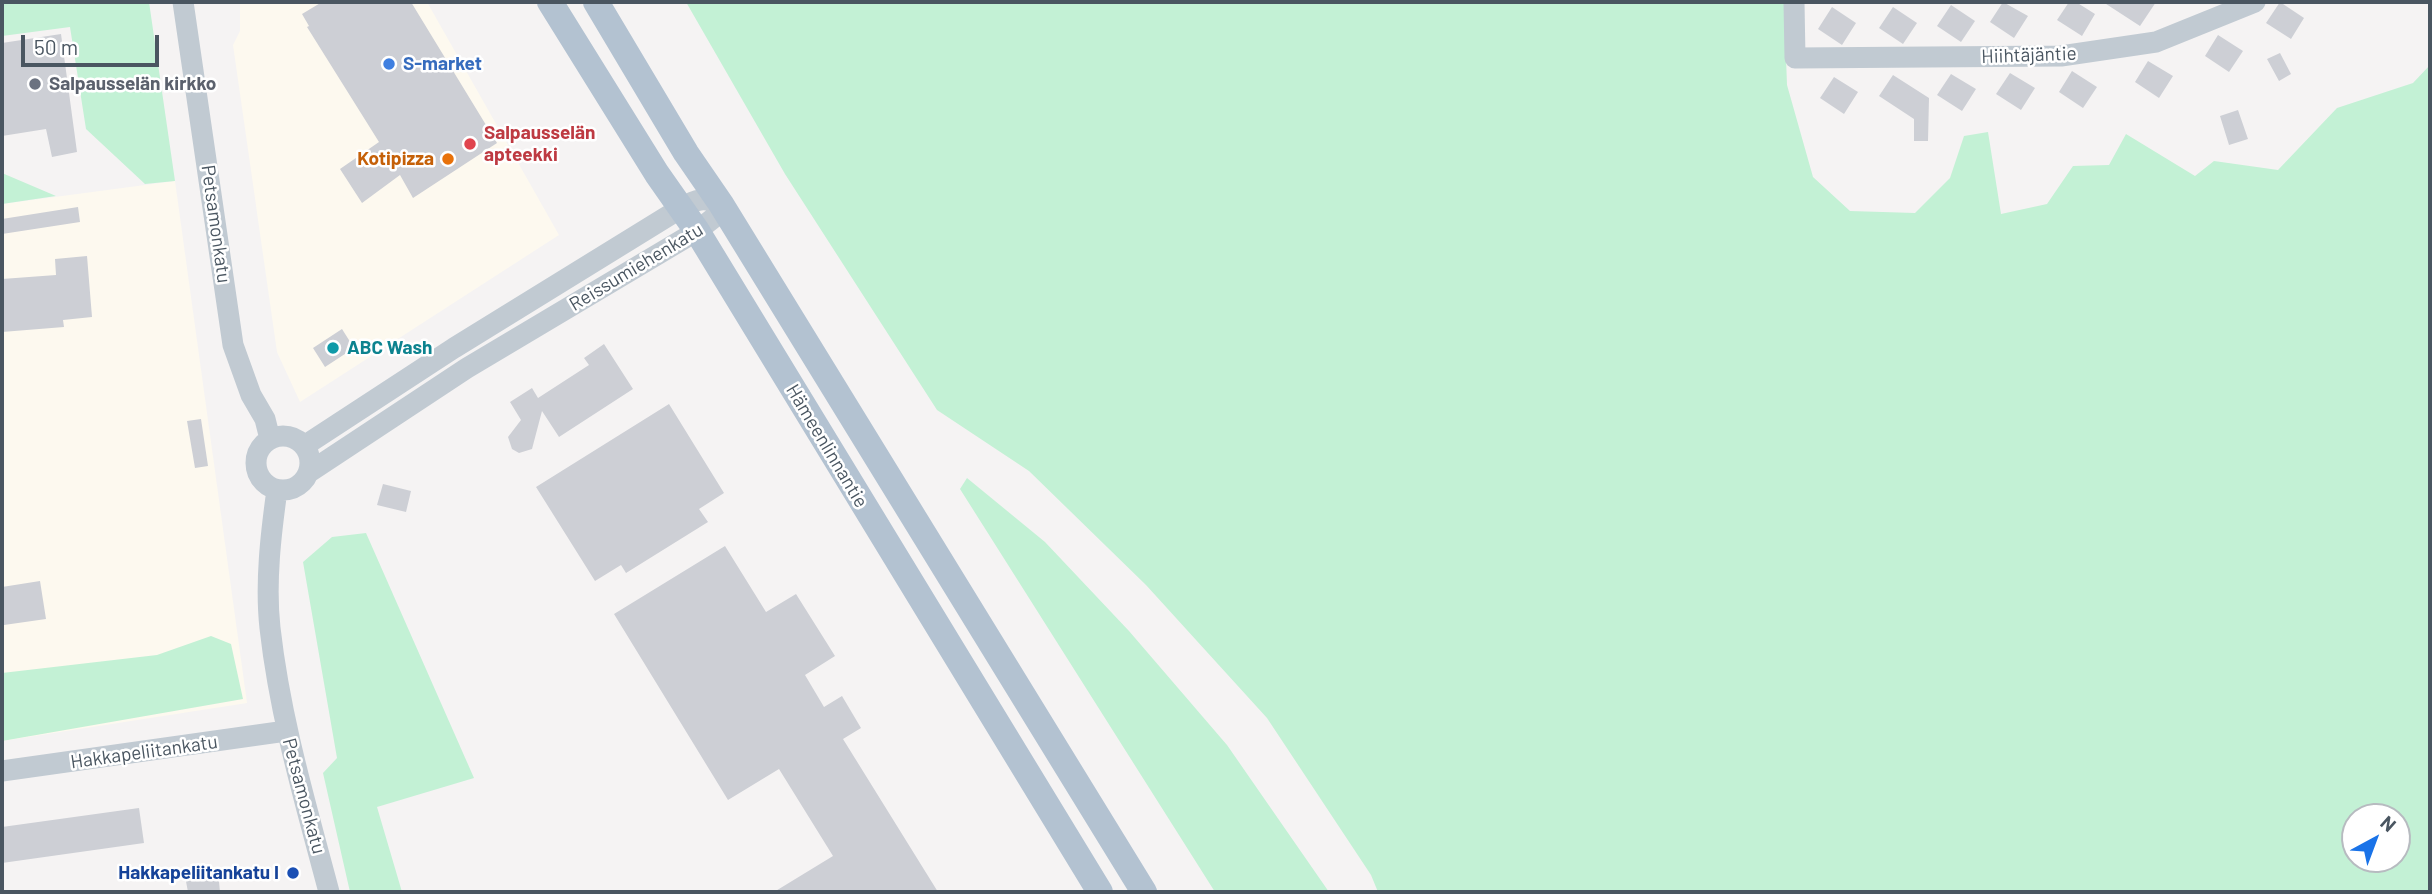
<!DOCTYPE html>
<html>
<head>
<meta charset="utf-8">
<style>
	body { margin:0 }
	#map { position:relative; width:2432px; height:894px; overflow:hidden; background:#f5f3f3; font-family:Barlow,sans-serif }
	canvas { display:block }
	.frame { position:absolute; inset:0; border:4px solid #4a5661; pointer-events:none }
	.north { position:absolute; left:2341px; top:803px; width:70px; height:70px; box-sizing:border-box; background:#fff; border:2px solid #b7bbc0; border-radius:50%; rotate:41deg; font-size:19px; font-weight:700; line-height:28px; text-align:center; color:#4a5661 }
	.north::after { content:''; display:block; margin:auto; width:24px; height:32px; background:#1a73e8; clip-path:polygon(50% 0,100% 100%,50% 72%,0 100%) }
	.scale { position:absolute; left:21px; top:35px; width:138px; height:32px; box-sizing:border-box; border:4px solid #4a5661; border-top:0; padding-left:9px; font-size:21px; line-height:24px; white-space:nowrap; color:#4a5661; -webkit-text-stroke:5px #fff; paint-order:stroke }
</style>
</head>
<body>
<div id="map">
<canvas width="2432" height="894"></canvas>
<div class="frame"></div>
<div class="north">N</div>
<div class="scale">50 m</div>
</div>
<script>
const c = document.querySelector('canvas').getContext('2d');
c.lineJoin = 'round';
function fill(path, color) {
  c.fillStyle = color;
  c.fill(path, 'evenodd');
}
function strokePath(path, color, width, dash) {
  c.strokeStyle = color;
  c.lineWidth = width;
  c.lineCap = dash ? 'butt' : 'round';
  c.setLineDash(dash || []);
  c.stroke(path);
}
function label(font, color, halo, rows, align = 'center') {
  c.font = font + ' Barlow,sans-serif';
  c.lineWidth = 5;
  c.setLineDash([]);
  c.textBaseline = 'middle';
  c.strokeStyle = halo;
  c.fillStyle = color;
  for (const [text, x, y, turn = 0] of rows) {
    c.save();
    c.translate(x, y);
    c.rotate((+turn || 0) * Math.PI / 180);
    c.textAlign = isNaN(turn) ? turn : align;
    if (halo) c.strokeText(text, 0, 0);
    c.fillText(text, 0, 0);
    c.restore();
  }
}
const commercial = new Path2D(`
	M 240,2 L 427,2 L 559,235 L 300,402 L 277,352 L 233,45 L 240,31 Z
	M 175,181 L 247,703 L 2,741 L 2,204 Z`);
const green = new Path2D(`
	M 2,2 L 149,2 L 175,181 L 145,184 L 86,129 L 70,27 L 2,36 Z
	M 686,2 L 1784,2 L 1787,85 L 1813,177 L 1850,211 L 1915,213 L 1950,178 L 1964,136 L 1988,132 L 2001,214 L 2047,204 L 2073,166 L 2109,165 L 2126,134 L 2195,176 L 2214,161 L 2278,170 L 2337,108 L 2413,83 L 2430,65 L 2430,892 L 1378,892 L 1371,875 L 1267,718 L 1146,585 L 1029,471 L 937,410 L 785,174 ZM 2355,817 L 2397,817 L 2397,859 L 2355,859 Z
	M 2,173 L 56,196 L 2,204 Z
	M 967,478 L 1045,542 L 1129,631 L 1227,745 L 1329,892 L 1215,892 L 960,489 Z
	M 366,533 L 474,778 L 377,807 L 402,892 L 350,892 L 323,773 L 337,758 L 303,562 L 332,537 Z
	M 211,636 L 231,644 L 243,699 L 2,741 L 2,673 L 157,655 Z`);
const building = new Path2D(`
	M 322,2 L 411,2 L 497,143 L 413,198 L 400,175 L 362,203 L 340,169 L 379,142 L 307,27 L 309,26 L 302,14 Z
	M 2003,2 L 2028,16 L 2014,38 L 1990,22 Z
	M 2069,2 L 2076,2 L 2095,14 L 2082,36 L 2057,20 Z
	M 2103,2 L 2156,2 L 2140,26 Z
	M 2280,2 L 2304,18 L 2291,39 L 2266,23 Z
	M 1951,5 L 1975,21 L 1961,42 L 1937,26 Z
	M 1832,7 L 1856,23 L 1842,45 L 1818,29 Z
	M 1893,7 L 1917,23 L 1903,44 L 1879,28 Z
	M 61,34 L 77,152 L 52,157 L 46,129 L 2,136 L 2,43 Z
	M 2218,35 L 2243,51 L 2229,72 L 2205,56 Z
	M 2280,53 L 2291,74 L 2279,81 L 2267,59 Z
	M 2148,61 L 2173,76 L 2159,98 L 2135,82 Z
	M 2072,71 L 2097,87 L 2083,108 L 2059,92 Z
	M 2010,73 L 2035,88 L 2021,110 L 1996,94 Z
	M 1951,74 L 1976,89 L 1962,111 L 1937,95 Z
	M 1893,75 L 1929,98 L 1928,141 L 1914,141 L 1914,119 L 1879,96 Z
	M 1834,77 L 1858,92 L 1844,114 L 1820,98 Z
	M 2238,110 L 2248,139 L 2229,145 L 2220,116 Z
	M 78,207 L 80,222 L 2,234 L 2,219 Z
	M 87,256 L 92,317 L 63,320 L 64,327 L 2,332 L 2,279 L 56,275 L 55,259 Z
	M 342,329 L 354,348 L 325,367 L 313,348 Z
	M 604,344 L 633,389 L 559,437 L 542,411 L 532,449 L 519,453 L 512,449 L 508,437 L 521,420 L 510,402 L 532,388 L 538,398 L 589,365 L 584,358 Z
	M 669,404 L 724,493 L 699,509 L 708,522 L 626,573 L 621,565 L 595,581 L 536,487 Z
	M 201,419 L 208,466 L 195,468 L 187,421 Z
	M 383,484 L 411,491 L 406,512 L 377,505 Z
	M 725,546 L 766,612 L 796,594 L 835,656 L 805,675 L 824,707 L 842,696 L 861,728 L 843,739 L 938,892 L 774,892 L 833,856 L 779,769 L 728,800 L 614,614 Z
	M 40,581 L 46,619 L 4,625 L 2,587 Z
	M 139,808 L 144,843 L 2,863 L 2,827 Z
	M 218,872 L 220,892 L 188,892 L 185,876 Z`);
const minor = new Path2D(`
	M 183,2 L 233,345 L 251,395 L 265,419 L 270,439
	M 1794,2 L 1795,58 L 2061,56 L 2156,42 L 2255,2
	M256 463a27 27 0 1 1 54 0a27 27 0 1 1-54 0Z
	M 304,446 L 454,348 L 681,208 C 696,199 704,197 721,204 L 716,216 L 697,231 L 467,368 L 308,473
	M 277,490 C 271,533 265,583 270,628 C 280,718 306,805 329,892
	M 2,771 L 286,731`);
const major = new Path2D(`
	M 550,2 L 657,174 L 697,231 L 1100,892
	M 596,2 L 686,153 L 721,204 L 1144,892`);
const markers = [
	[389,64,7,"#3f7fe0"],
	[35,84,7,"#6b7280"],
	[470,144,7,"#e0444e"],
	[448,159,7,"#e8710a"],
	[333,348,7,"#0f9aa8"],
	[293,873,7,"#1a4fb4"]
];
const streetNames = [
	["Hiihtäjäntie",2029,55,-2],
	["Petsamonkatu",216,224,82],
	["Reissumiehenkatu",636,267,-31],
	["Hämeenlinnantie",827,446,59],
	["Hakkapeliitankatu",144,752,-8],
	["Petsamonkatu",304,796,75]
];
const shopNames = [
	["S-market",403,64]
];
const worshipNames = [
	["Salpausselän kirkko",49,84]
];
const healthNames = [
	["Salpausselän",484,133],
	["apteekki",484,155]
];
const foodNames = [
	["Kotipizza",434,159]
];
const cultureNames = [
	["ABC Wash",347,348]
];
const transitNames = [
	["Hakkapeliitankatu I",279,873]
];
fill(commercial, '#fdf9ef');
fill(green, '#c3f1d5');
fill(building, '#cdcfd5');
strokePath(minor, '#c1cad2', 21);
strokePath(major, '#b3c2d1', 26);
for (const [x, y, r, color] of markers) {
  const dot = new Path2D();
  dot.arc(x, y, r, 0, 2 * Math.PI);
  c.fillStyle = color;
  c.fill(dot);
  strokePath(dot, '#fff', 2.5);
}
label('19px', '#4a5661', '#fff', streetNames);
label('bold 19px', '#366cbe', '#fff', shopNames, 'left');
label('bold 19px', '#5b616d', '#fff', worshipNames, 'left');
label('bold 19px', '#be3a42', '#fff', healthNames, 'left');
label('bold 19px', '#c56008', '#fff', foodNames, 'right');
label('bold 19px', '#0d838f', '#fff', cultureNames, 'left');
label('bold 19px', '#164399', '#fff', transitNames, 'right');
</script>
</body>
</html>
